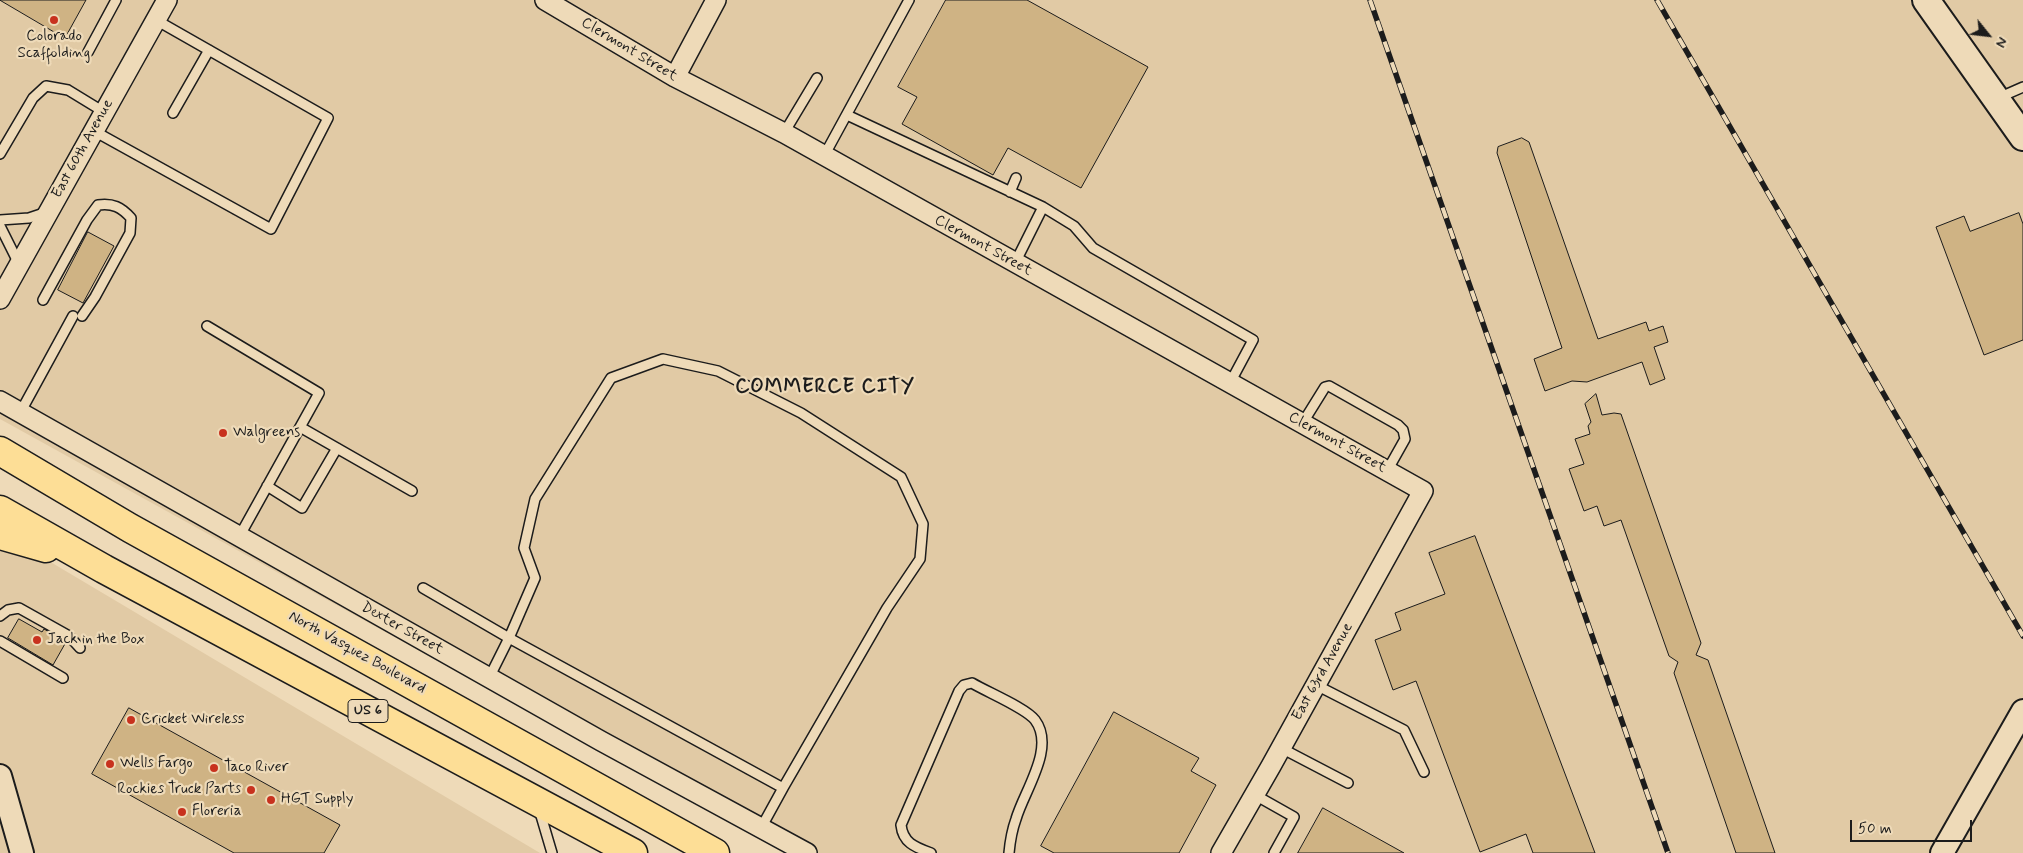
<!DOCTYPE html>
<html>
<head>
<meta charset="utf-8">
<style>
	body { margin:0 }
	#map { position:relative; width:2023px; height:853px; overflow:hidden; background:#eedab8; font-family:Mynerve,sans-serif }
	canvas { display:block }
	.north { position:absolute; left:1963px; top:10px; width:50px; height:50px; -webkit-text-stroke:4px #eedab8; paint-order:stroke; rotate:119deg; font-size:14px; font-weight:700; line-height:20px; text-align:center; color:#1c1c1c }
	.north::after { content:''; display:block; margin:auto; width:18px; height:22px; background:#1c1c1c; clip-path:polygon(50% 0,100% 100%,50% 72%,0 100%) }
	.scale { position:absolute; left:1850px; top:820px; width:122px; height:22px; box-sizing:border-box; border:2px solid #1c1c1c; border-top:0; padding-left:6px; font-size:15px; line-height:18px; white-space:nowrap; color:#1c1c1c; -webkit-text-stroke:4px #eedab8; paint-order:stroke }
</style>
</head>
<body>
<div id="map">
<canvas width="2023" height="853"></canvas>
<div class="north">N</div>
<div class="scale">50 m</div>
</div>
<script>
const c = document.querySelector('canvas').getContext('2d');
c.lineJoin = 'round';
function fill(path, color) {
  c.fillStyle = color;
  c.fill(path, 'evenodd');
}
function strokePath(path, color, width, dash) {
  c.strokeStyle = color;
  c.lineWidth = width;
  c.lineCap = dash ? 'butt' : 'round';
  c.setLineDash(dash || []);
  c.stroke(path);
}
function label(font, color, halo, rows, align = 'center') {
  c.font = font + ' Mynerve,sans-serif';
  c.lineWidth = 4.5;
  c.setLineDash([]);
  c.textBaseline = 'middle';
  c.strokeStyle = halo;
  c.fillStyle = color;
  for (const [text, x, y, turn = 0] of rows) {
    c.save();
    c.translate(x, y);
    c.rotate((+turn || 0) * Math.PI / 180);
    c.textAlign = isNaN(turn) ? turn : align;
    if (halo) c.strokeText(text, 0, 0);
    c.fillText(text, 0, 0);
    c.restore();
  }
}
const built = new Path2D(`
	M 0,0 L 2023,0 L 2023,853 L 785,853 L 0,419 Z
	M 0,542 L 32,551 L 540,853 L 0,853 Z`);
const building = new Path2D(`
	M 0,0 L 86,0 L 65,38 Z
	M 946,0 L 1027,0 L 1148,67 L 1081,188 L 1008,148 L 993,175 L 902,124 L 917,97 L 898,87 Z
	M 1522,138 L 1529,142 L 1598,339 L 1646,322 L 1649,331 L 1663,326 L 1668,342 L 1654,347 L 1665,379 L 1650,385 L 1642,362 L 1587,382 L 1572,381 L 1545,391 L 1534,359 L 1562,348 L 1497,153 L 1498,147 Z
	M 2019,213 L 2023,224 L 2023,340 L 1984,355 L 1936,227 L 1964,216 L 1970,231 Z
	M 88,232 L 114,246 L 83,303 L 58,290 Z
	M 1596,394 L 1602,415 L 1614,413 L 1621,414 L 1701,643 L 1696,655 L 1708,660 L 1775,853 L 1736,853 L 1674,673 L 1678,662 L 1669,656 L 1621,520 L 1604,526 L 1597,506 L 1584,511 L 1569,469 L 1584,464 L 1575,439 L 1590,434 L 1588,426 L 1591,422 L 1585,404 Z
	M 1475,536 L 1595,853 L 1533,853 L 1526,834 L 1480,852 L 1416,681 L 1393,690 L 1375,640 L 1401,630 L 1395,613 L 1445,594 L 1429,553 Z
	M 19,619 L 42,632 L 44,629 L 66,642 L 53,665 L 8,638 Z
	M 129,708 L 340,825 L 324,853 L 234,853 L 92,774 Z
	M 1114,712 L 1199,758 L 1191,771 L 1216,785 L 1179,853 L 1054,853 L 1041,846 Z
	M 1323,808 L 1404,853 L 1298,853 Z`);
const service = new Path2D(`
	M 88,52 L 116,0
	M 1998,98 L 2023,87
	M 173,113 L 209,50
	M 847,115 L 1043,207 L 1015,263
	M 94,131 L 271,229 L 328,118 L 156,20
	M 784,133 L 817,78
	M 0,154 L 33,98 L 46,86 L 68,90 L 104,112
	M 824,156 L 909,0
	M 1010,192 L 1016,178
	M 1043,207 L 1074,226 L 1093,248 L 1253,340 L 1230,383
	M 0,220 L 29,218 L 47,212
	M 0,226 L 19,264
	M 43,300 L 87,220 L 98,205 C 113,203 121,207 131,218 L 130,233 L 95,297 L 82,316
	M 207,326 L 319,393 L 239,537
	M 20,413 L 73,316
	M 1302,424 L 1325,387 L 1329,386 L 1398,425 L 1403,430 L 1405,439 L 1387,471
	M 300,427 L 412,491
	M 267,486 L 302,508 L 337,448
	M 423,588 L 509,638 L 535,578 L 524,548 L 535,499 L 611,378 L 663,359 L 718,371 L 801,413 L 901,477 L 923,524 L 920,559 L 887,608 L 783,788
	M 0,616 L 8,610 L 19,608 L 69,636 L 80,648
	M 0,641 L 63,678
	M 489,678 L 509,638 L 783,788 L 761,828
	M 1316,685 L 1404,730 L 1424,772
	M 1281,748 L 1348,783
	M 1255,795 L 1294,817 L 1274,853
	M 539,809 L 552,853
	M 931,853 C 915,847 903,843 901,825 L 959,691 L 964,685 L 972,683 C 987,692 1026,708 1035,720 C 1056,748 1024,791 1016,819 C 1012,830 1010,842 1009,853`);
const minor = new Path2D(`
	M 545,0 L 675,77 L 784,133 L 1423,491 L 1271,766 L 1221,853
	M 675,77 L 716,0
	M 0,299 L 167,0
	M 0,401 L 601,741 L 807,853`);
const tertiary = new Path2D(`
	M 0,776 L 22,853
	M 1942,853 L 2023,711`);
const secondary = new Path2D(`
	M 1926,0 L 2023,137`);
const trunk = new Path2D(`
	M 0,451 L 130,528 L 715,853
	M 0,510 L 104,569 L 633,853
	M 0,535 L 46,548`);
const rail = new Path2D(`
	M 1370,0 L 1668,853
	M 1657,0 L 2023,636`);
const markers = [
	[54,20,5,"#c8321e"],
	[223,433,5,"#c8321e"],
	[37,640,5,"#c8321e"],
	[131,720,5,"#c8321e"],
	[110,764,5,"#c8321e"],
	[214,768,5,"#c8321e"],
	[251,790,5,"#c8321e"],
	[271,800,5,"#c8321e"],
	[182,812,5,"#c8321e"]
];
const shields = [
	[368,711,40]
];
const shieldNames = [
	["US 6",368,711]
];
const poiNames = [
	["Colorado",54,37,"center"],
	["Scaffolding",54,54,"center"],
	["Walgreens",233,433],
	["Jack in the Box",47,640],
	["Cricket Wireless",141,720],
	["Wells Fargo",120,764],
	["Taco River",224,768],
	["Rockies Truck Parts",241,790,"right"],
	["HGT Supply",281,800],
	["Floreria",192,812]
];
const streetNames = [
	["Clermont Street",629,50,31],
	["East 60th Avenue",83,149,-61],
	["Clermont Street",983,246,29],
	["Clermont Street",1337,443,29],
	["Dexter Street",402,629,29],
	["North Vasquez Boulevard",357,653,29],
	["East 63rd Avenue",1323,672,-61]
];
const districtNames = [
	["COMMERCE CITY",825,388]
];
fill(built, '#e1caa5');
fill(building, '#cfb384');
strokePath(building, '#1c1c1c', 1);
strokePath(service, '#1c1c1c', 12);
strokePath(minor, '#1c1c1c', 22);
strokePath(tertiary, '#1c1c1c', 26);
strokePath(secondary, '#1c1c1c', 30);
strokePath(trunk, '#1c1c1c', 31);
strokePath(service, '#eedab8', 9);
strokePath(minor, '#eedab8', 19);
strokePath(tertiary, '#eedab8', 22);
strokePath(secondary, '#eedab8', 26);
strokePath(trunk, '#fdde96', 28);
strokePath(rail, '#1c1c1c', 5.5);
strokePath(rail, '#eedab8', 4, [11]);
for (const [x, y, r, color] of markers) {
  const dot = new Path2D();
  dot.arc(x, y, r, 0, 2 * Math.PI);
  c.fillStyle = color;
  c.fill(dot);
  strokePath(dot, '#eedab8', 2);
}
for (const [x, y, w] of shields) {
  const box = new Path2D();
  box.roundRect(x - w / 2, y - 11.5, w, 23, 4);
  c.fillStyle = '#eedab8';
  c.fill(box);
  strokePath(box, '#1c1c1c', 1);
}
label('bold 14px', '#1c1c1c', null, shieldNames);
label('15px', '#1c1c1c', '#eedab8', poiNames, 'left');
label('15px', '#1c1c1c', '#eedab8', streetNames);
c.letterSpacing = '1px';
label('bold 20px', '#1c1c1c', '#eedab8', districtNames);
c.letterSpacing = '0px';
</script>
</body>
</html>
